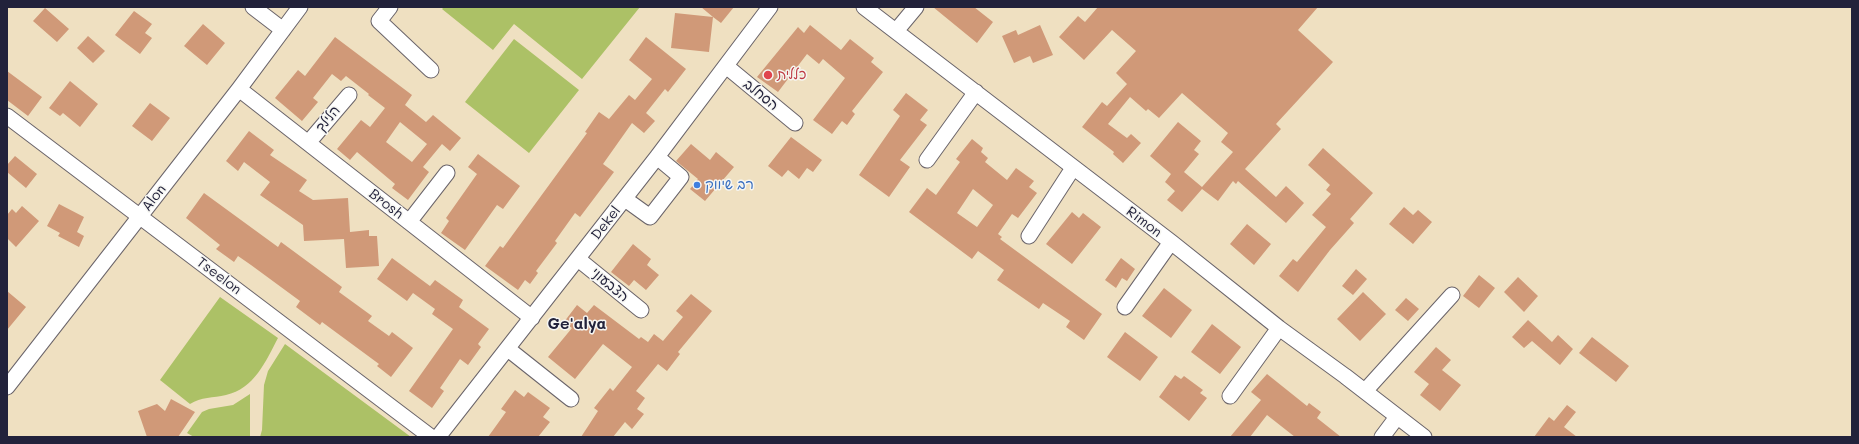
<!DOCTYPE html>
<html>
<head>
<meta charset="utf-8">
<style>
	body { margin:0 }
	#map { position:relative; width:1859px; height:444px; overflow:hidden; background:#efe0c1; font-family:Mali,sans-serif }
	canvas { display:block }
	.frame { position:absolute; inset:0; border:8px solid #22223b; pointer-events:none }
</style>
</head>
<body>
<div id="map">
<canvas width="1859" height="444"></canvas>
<div class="frame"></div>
</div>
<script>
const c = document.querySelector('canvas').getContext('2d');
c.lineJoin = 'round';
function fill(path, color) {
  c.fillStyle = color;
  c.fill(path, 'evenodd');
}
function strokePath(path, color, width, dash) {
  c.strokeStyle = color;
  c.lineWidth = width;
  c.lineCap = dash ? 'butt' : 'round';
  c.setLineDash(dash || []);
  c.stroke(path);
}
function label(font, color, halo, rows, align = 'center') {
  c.font = font + ' Mali,"Playpen Sans Hebrew",sans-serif';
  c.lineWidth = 3;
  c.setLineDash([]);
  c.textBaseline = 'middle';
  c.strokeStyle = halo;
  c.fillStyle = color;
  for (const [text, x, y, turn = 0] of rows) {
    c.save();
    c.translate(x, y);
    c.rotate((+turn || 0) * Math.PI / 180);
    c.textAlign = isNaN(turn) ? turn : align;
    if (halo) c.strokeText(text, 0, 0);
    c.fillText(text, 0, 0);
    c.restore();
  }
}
const green = new Path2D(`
	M 444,7 L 640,7 L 582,79 L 514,24 L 493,50 L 442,9 Z
	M 514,39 L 579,90 L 529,153 L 465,102 Z
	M 220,297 L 278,338 C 266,361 254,389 226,395 C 213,398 201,397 190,404 L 160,380 Z
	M 285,344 L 411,437 L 260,437 L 262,430 L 264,385 L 268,371 Z
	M 250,394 L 250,437 L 194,437 L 187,433 L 202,412 L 209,409 L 233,405 Z`);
const building = new Path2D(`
	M 701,7 L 734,7 L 721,23 L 713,17 L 709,52 L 671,48 L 675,13 L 713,17 Z
	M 933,7 L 974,7 L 993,22 L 977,43 Z
	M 1098,7 L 1318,7 L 1298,30 L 1333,62 L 1276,124 L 1281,129 L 1245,169 L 1276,197 L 1286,186 L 1304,203 L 1286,223 L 1238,181 L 1236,184 L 1233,181 L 1218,201 L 1202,189 L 1182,212 L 1167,200 L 1175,191 L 1165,182 L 1171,174 L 1150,156 L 1178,122 L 1201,141 L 1194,150 L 1199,154 L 1184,172 L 1202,187 L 1233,152 L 1221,142 L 1228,133 L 1182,93 L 1159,118 L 1148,109 L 1146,111 L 1130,97 L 1108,124 L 1127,138 L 1131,134 L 1141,143 L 1123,163 L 1113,154 L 1114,152 L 1082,127 L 1102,102 L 1107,106 L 1127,84 L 1116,73 L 1136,51 L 1112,30 L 1084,60 L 1059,37 L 1078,16 L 1085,22 Z
	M 45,8 L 69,29 L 57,42 L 33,21 Z
	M 134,11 L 152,24 L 145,33 L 152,38 L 140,54 L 115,35 Z
	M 203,24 L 225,43 L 207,65 L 184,46 Z
	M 810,25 L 841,50 L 850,39 L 874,58 L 871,62 L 883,72 L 852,111 L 855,114 L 847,125 L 842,121 L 832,134 L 813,120 L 845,78 L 823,59 L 819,64 L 807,54 L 778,92 L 757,77 L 798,27 L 804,33 Z
	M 1040,25 L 1053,55 L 1033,63 L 1030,56 L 1014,63 L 1002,36 L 1016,30 L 1018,35 Z
	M 88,36 L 105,51 L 93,63 L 77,48 Z
	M 335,37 L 412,95 L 405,105 L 426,122 L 433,115 L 461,138 L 450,151 L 442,144 L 423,167 L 429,172 L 408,200 L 392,188 L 395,184 L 357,152 L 350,160 L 337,149 L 361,120 L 370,127 L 385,108 L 368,95 L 369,94 L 346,76 L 341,81 L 332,74 L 313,98 L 318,102 L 302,121 L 275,98 L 298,70 L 305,76 ZM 400,122 L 427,144 L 412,162 L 386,142 Z
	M 646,37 L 686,69 L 668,92 L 665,89 L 646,113 L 655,121 L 644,133 L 632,123 L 603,164 L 614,172 L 580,217 L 575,213 L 555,241 L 557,243 L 536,271 L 538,273 L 530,284 L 525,280 L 518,290 L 485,266 L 500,246 L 503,248 L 587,133 L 585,132 L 599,112 L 609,119 L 629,95 L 635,100 L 652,79 L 629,60 Z
	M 7,71 L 42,97 L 28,116 L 7,100 Z
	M 70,81 L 98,104 L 80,127 L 63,113 L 60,116 L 49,108 Z
	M 906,93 L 928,110 L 920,120 L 927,125 L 900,160 L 910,167 L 889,197 L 859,175 L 900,116 L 893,110 Z
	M 150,103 L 170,118 L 152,141 L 132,126 Z
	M 249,131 L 274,150 L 270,155 L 307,180 L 299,191 L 313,200 L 348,198 L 350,232 L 369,230 L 369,236 L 377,236 L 379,266 L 346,268 L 344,239 L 304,241 L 303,225 L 260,195 L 270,182 L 244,162 L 238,171 L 226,161 Z
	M 791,137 L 822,160 L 813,172 L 807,168 L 799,179 L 788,170 L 782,177 L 768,166 Z
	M 972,139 L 983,148 L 981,152 L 988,158 L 985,162 L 1007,180 L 1016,168 L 1034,181 L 1029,187 L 1037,193 L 1018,218 L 1012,214 L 998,234 L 1002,237 L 1000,239 L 1102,314 L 1084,340 L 1066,327 L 1070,321 L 1043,303 L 1039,309 L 997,280 L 1004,270 L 978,251 L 972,259 L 909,212 L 927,188 L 936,195 L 960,162 L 956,159 ZM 973,189 L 993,205 L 977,227 L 957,213 Z
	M 691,144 L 710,160 L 716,152 L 734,167 L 705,201 L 690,189 L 698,179 L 676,161 Z
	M 1323,148 L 1373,193 L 1350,219 L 1354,223 L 1330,250 L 1298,292 L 1279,276 L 1293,259 L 1297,262 L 1326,227 L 1312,215 L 1331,194 L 1326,190 L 1330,185 L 1308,165 Z
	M 478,154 L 520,186 L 503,209 L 497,205 L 465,250 L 441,233 L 449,221 L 446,218 L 477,174 L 468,167 Z
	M 15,156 L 37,174 L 26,188 L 7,172 L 7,165 Z
	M 204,193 L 278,247 L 281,242 L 342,287 L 339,292 L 372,316 L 368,321 L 389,336 L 392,332 L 413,348 L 391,377 L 377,366 L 379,364 L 322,322 L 320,325 L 296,307 L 300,301 L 251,265 L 238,256 L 234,262 L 216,249 L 220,245 L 186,218 Z
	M 59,204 L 84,217 L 77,232 L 84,236 L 79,247 L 58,236 L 60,233 L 47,226 Z
	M 22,206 L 39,221 L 16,247 L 7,238 L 7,215 L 12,209 L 16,213 Z
	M 1404,207 L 1413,215 L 1418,210 L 1432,222 L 1413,244 L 1389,224 Z
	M 1072,212 L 1079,218 L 1083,213 L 1101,227 L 1072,264 L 1046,244 Z
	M 1247,224 L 1271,244 L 1254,265 L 1230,244 Z
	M 633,244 L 651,259 L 647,265 L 659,275 L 646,290 L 634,280 L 629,286 L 611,272 Z
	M 392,258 L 430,286 L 435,280 L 463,300 L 459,307 L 489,329 L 478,344 L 481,347 L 468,365 L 460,359 L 440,388 L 444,391 L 432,408 L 409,391 L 453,329 L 432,314 L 435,309 L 413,293 L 407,301 L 377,279 Z
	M 1121,258 L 1135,269 L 1127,281 L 1122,278 L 1116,288 L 1105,280 Z
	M 1356,269 L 1367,279 L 1353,295 L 1342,286 Z
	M 1479,275 L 1495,288 L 1479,308 L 1463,296 Z
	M 1518,277 L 1538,296 L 1524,312 L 1504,292 Z
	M 1164,288 L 1192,310 L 1171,338 L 1142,316 Z
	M 7,291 L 26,307 L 7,330 Z
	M 1363,292 L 1386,314 L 1360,341 L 1337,319 Z
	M 691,294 L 712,311 L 678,352 L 680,354 L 667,371 L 658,364 L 636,391 L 645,398 L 637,409 L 644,414 L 632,429 L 625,422 L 613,437 L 581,437 L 598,411 L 594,408 L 610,388 L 613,391 L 632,367 L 603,344 L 575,379 L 548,357 L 572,328 L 564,322 L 577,305 L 587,313 L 594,305 L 639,339 L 641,337 L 648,342 L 654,334 L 663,341 L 683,317 L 676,311 Z
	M 1406,298 L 1419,309 L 1408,321 L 1395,310 Z
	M 1528,320 L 1552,342 L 1558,335 L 1573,349 L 1560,365 L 1532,341 L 1524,348 L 1512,337 Z
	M 1212,324 L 1241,347 L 1220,374 L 1191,352 Z
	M 1125,332 L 1158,357 L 1140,381 L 1107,357 Z
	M 1592,337 L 1629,366 L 1616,382 L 1579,353 Z
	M 1436,347 L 1451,360 L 1442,370 L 1461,385 L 1440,411 L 1420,395 L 1429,384 L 1414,372 Z
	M 1267,374 L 1307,406 L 1309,403 L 1321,412 L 1317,418 L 1341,437 L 1295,437 L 1267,415 L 1250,437 L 1230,437 L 1261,400 L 1251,392 Z
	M 1175,375 L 1181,379 L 1184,376 L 1203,390 L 1200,393 L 1207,398 L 1189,421 L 1159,397 Z
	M 515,390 L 524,397 L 528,392 L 550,408 L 543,417 L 550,422 L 538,437 L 488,437 L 506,412 L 501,409 Z
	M 171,399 L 195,412 L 178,437 L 147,437 L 138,411 L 157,404 L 165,411 Z
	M 1567,405 L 1576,412 L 1564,427 L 1577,437 L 1534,437 L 1549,417 L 1554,421 Z`);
const minor = new Path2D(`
	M 253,7 L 283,30
	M 390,7 L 379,21 L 431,70
	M 864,7 L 1171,242 L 1279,328 L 1345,376 L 1424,437
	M 896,31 L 916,7
	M 726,66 L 795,123
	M 239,89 L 532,318
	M 7,116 L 431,437
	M 308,143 L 349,95
	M 927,160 L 976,92
	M 625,199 L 650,217 L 681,177 L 657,157
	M 409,222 L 447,173
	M 1029,236 L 1073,168
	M 578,259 L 641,310
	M 1125,307 L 1171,242
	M 508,349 L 571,399
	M 7,387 L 239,89 L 300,7
	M 1365,391 L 1452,295
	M 1230,396 L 1279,328
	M 438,437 L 657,157 L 770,7
	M 1382,437 L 1397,417`);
const markers = [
	[768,75,5,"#e0444e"],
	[697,185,4,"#3f7fe0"]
];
const healthNames = [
	["כללית",777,75]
];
const streetNames = [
	["הסחלב",761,95,39],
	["הלילך",328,119,-50],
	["Alon",154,198,-52],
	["Brosh",386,204,38],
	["Rimon",1144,222,37],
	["Dekel",606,223,-52],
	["Tseelon",219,276,37],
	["הצבעוני",610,285,40]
];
const shopNames = [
	["רב שיווק",705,185]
];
const quarterNames = [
	["Ge'alya",577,324]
];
fill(green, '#acc166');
fill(building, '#d09978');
strokePath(minor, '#6a646a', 17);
strokePath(minor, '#fff', 15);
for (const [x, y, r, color] of markers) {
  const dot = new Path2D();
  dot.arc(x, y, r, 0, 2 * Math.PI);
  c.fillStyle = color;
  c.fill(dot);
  strokePath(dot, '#f6f6f2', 1.5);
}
label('14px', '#be3a42', '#f6f6f2', healthNames, 'left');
label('14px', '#22223b', '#f6f6f2', streetNames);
label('14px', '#366cbe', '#f6f6f2', shopNames, 'left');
label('bold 16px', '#22223b', '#f6f6f2', quarterNames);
</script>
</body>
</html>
